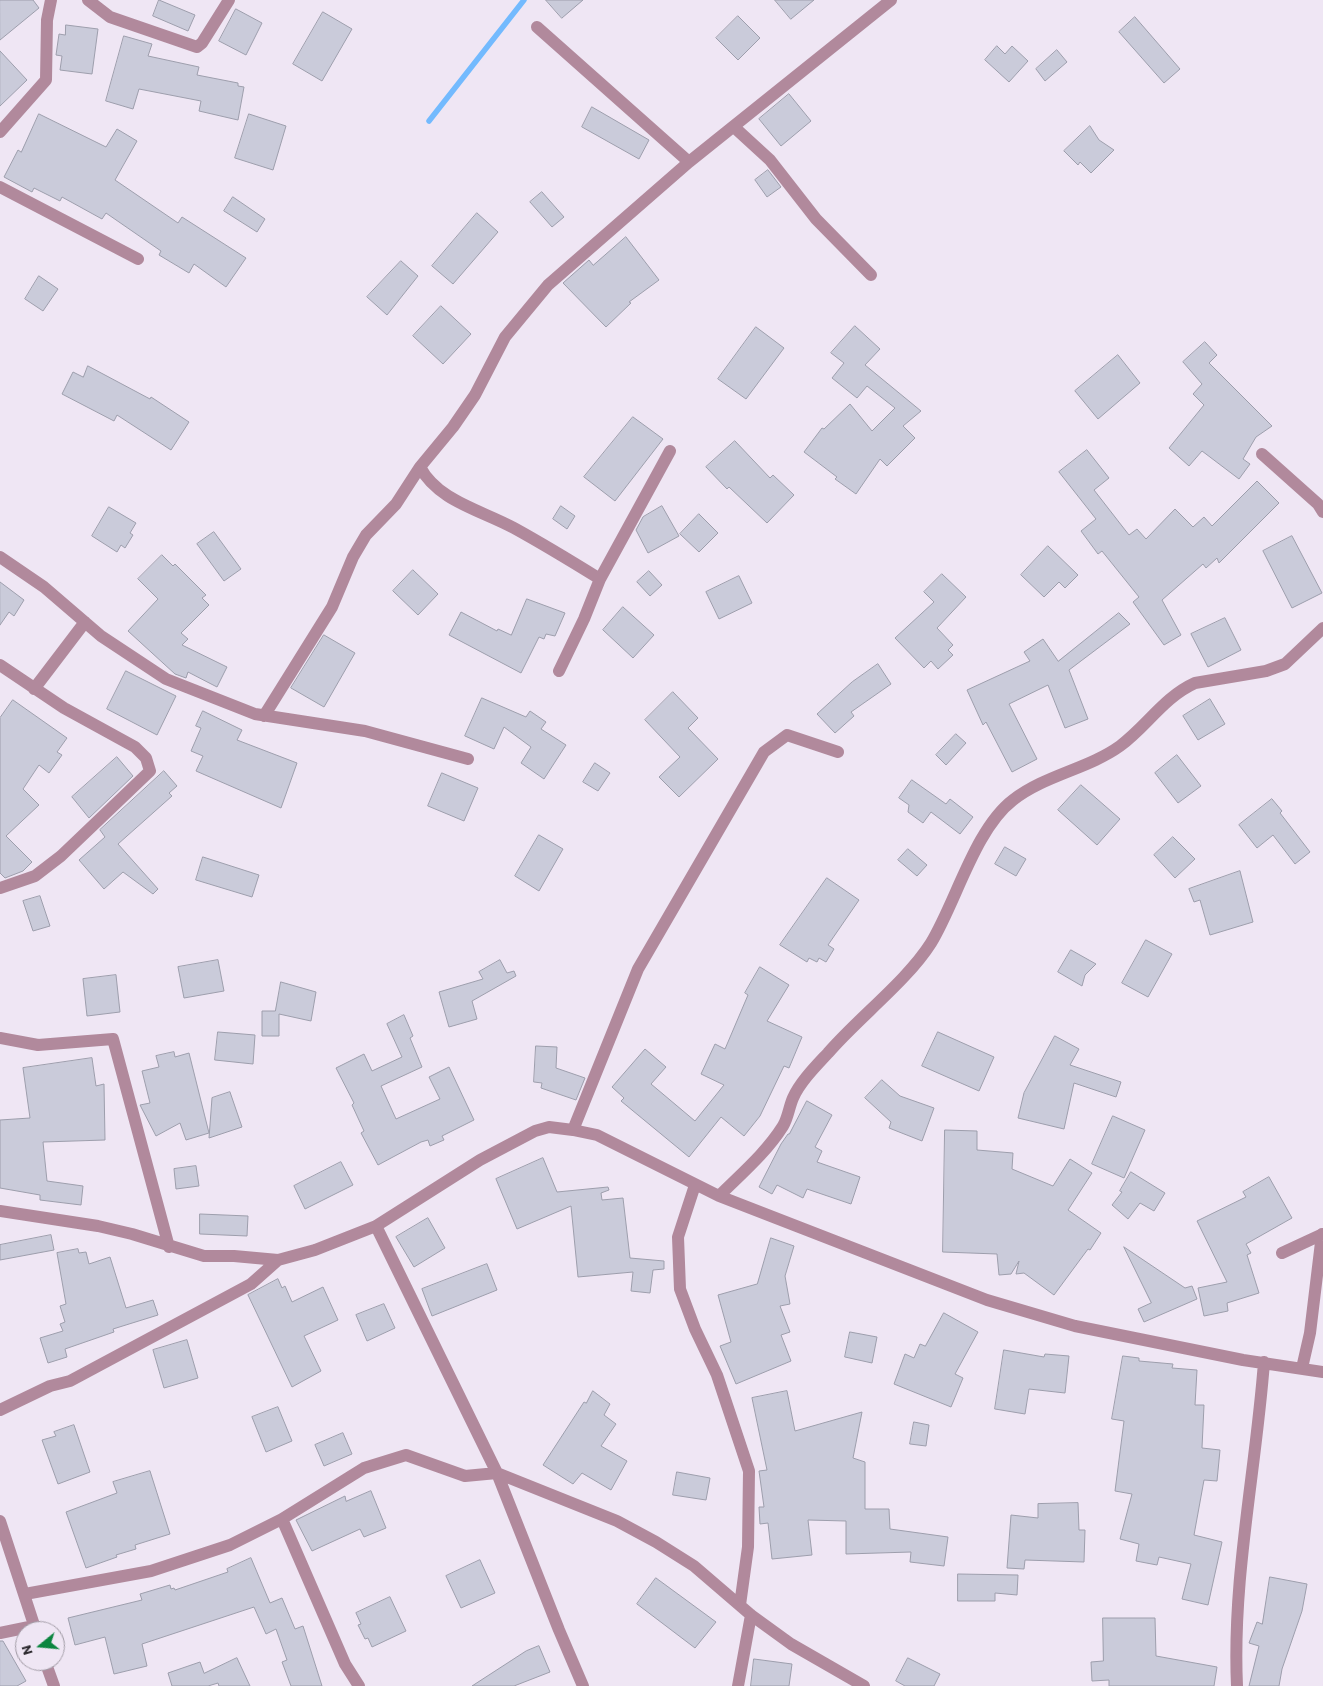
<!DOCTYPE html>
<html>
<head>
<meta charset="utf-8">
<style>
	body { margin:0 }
	#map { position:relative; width:1323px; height:1686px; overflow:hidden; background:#efe6f4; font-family:Barlow,sans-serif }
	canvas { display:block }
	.north { position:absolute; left:15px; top:1621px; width:50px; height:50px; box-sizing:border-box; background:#efe6f4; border:1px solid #a09aa4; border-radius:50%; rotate:253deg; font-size:14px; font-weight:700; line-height:20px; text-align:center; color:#2a272c }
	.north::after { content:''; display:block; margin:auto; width:18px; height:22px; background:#0b853f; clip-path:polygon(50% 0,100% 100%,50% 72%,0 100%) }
</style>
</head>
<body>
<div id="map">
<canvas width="1323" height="1686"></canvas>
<div class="north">N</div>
</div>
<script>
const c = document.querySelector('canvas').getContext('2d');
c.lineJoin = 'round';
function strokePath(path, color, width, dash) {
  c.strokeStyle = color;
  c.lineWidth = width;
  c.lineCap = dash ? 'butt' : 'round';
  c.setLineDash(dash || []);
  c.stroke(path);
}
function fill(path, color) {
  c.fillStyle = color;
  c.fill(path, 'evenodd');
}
const stream = new Path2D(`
	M 429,121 L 524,0`);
const building = new Path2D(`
	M 0,0 L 33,0 L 39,8 L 0,40 Z
	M 159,0 L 195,15 L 188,31 L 153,16 Z
	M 546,0 L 583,0 L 562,18 Z
	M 775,0 L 814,0 L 791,19 Z
	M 236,9 L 262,23 L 246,55 L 219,41 Z
	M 323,12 L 352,29 L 322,81 L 293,64 Z
	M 738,16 L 760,38 L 738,60 L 716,38 Z
	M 1135,17 L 1180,69 L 1164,83 L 1119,32 Z
	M 66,25 L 98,29 L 92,74 L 60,70 L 62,56 L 56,55 L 59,34 L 65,35 Z
	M 124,36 L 152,44 L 148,56 L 199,67 L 197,75 L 238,83 L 238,86 L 244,87 L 238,120 L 199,111 L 201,101 L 139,89 L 133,109 L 106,101 Z
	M 997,46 L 1005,54 L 1012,46 L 1028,61 L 1009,82 L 985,60 Z
	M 1057,50 L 1067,62 L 1045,81 L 1036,69 Z
	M 0,51 L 27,80 L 0,106 Z
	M 789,94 L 811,121 L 781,146 L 759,119 Z
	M 592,107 L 649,140 L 639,159 L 582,127 Z
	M 39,114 L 106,147 L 117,129 L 137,141 L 115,180 L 178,223 L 182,217 L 246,258 L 226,287 L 194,264 L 189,273 L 159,255 L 161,251 L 106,213 L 102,219 L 62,197 L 60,201 L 34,188 L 32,192 L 4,177 L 18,150 L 21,152 Z
	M 249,114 L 286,126 L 273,170 L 235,158 Z
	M 1090,126 L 1099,140 L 1114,150 L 1091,173 L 1080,162 L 1078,165 L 1064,151 Z
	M 768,170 L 781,187 L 767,197 L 755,180 Z
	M 542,192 L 564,217 L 552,227 L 530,202 Z
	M 233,197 L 265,219 L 257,232 L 224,211 Z
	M 477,213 L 498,232 L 453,284 L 432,266 Z
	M 626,237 L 659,280 L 629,302 L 631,303 L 606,327 L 563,283 L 589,260 L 593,265 Z
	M 401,261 L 418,276 L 387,315 L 367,297 Z
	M 39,276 L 58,289 L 43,311 L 25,299 Z
	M 441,306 L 471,334 L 443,364 L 413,336 Z
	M 855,326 L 880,349 L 865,365 L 921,411 L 903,426 L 915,438 L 887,466 L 880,459 L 856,494 L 835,479 L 837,477 L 804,452 L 822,428 L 824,429 L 850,404 L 872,431 L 895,408 L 867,386 L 857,398 L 832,378 L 844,363 L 831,353 Z
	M 756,327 L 784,348 L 746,399 L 718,379 Z
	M 1205,342 L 1217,355 L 1209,363 L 1272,426 L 1256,437 L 1243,459 L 1250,464 L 1239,479 L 1202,451 L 1189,466 L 1169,448 L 1204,405 L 1193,394 L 1202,384 L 1183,362 Z
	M 1118,355 L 1140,383 L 1098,419 L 1075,391 Z
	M 88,366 L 150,399 L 151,397 L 189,422 L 171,450 L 117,415 L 114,421 L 62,394 L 73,372 L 83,377 Z
	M 633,417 L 663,439 L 615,501 L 584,477 Z
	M 735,441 L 770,478 L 773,475 L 794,495 L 767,523 L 729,487 L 727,489 L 706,467 Z
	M 1087,450 L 1109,478 L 1094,490 L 1129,535 L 1137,529 L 1146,539 L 1175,509 L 1193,527 L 1204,517 L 1212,526 L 1257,481 L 1279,503 L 1219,563 L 1217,558 L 1206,568 L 1203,564 L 1162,600 L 1181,635 L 1164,645 L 1133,602 L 1139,597 L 1102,551 L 1098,554 L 1081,531 L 1096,519 L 1059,472 Z
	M 561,506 L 575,516 L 567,529 L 553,519 Z
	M 662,506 L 679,536 L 648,553 L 636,530 L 643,517 Z
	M 109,507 L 136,523 L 130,533 L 133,535 L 125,548 L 121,545 L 117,552 L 92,536 Z
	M 699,514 L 718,533 L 699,552 L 680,534 Z
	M 214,532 L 241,569 L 224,581 L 197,544 Z
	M 1292,536 L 1322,593 L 1292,608 L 1263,551 Z
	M 1048,546 L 1078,575 L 1065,588 L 1059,582 L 1044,597 L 1021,575 Z
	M 162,555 L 173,566 L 175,564 L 206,595 L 202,598 L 209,605 L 181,633 L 188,639 L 182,645 L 227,667 L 217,687 L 188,672 L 186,678 L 175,674 L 128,631 L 158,599 L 138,579 Z
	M 413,570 L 438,594 L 418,615 L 393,591 Z
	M 649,571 L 662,585 L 650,596 L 637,582 Z
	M 942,574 L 966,597 L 937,628 L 953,645 L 948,650 L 953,655 L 938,669 L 931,661 L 924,668 L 895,638 L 934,602 L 924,592 Z
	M 739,576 L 752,603 L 719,619 L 706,592 Z
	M 0,582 L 24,600 L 14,616 L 9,612 L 0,625 Z
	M 527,599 L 565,613 L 555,636 L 546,634 L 544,639 L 539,637 L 521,673 L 449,635 L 461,612 L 497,631 L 498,629 L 511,635 Z
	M 623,607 L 654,635 L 633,658 L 603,630 Z
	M 1119,613 L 1130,624 L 1069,670 L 1088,719 L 1065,728 L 1048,685 L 1009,704 L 1037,759 L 1012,772 L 986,722 L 983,725 L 967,690 L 1030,661 L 1024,652 L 1043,639 L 1058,661 Z
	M 1225,618 L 1241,650 L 1208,667 L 1191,634 Z
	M 324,635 L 355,653 L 324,707 L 291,688 Z
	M 878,664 L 891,684 L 851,712 L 854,716 L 835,733 L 817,714 L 852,682 Z
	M 126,671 L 176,696 L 157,735 L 107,709 Z
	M 673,692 L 698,718 L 688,728 L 718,759 L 679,797 L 659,777 L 680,757 L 645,720 Z
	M 482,698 L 526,717 L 530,711 L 546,722 L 541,729 L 566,745 L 544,779 L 521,763 L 531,747 L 504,727 L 494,749 L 465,736 Z
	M 1210,699 L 1225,724 L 1198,740 L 1183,716 Z
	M 13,700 L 67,738 L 57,752 L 62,755 L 49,773 L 39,765 L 23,789 L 39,805 L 6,836 L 32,862 L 23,871 L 5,878 L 0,873 L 0,718 Z
	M 203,711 L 242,730 L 237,740 L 297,763 L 281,808 L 196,771 L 203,756 L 191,751 L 201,728 L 196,726 Z
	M 956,734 L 966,743 L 946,765 L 936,755 Z
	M 1177,755 L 1201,786 L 1178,803 L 1155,773 Z
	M 117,757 L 133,776 L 89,818 L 72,797 Z
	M 595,763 L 610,773 L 598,791 L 583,782 Z
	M 164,771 L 177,786 L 169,793 L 172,796 L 118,844 L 158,889 L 153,894 L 123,872 L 104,889 L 79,860 L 105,837 L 100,830 Z
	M 442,773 L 478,788 L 464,821 L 428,806 Z
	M 912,780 L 946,804 L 950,799 L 973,817 L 960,834 L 931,812 L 923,823 L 908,812 L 909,805 L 899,798 Z
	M 1081,785 L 1120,819 L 1097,845 L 1058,810 Z
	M 1272,799 L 1282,811 L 1280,813 L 1310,852 L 1295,864 L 1273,835 L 1257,848 L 1239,825 Z
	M 539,835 L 563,849 L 539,891 L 515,876 Z
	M 1173,837 L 1195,859 L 1175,878 L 1154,855 Z
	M 1005,847 L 1026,859 L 1016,876 L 995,864 Z
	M 908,849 L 927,865 L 917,876 L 898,860 Z
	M 203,857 L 259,875 L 252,897 L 196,880 Z
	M 1240,871 L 1253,922 L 1210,935 L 1200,900 L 1194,902 L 1189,889 Z
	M 827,878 L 859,900 L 828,945 L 834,949 L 826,962 L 819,958 L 817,962 L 809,958 L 807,962 L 780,945 Z
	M 40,896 L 50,926 L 33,931 L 23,901 Z
	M 1146,940 L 1172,954 L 1148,997 L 1122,983 Z
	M 1071,950 L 1096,964 L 1085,975 L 1082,986 L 1058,972 Z
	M 218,960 L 224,991 L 184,998 L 178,967 Z
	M 500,960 L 507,973 L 514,971 L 516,976 L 472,1001 L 477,1019 L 449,1027 L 439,992 L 483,979 L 479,972 Z
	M 760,967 L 789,985 L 767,1021 L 802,1037 L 789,1068 L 784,1066 L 760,1116 L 744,1136 L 721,1117 L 689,1157 L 621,1101 L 624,1098 L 612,1087 L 645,1049 L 666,1067 L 651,1084 L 695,1121 L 724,1085 L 701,1074 L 715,1044 L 725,1049 L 748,995 L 745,993 Z
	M 116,975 L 120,1012 L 87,1016 L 83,979 Z
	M 281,982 L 316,992 L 311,1021 L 279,1014 L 279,1036 L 262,1036 L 262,1011 L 275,1011 Z
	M 404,1015 L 413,1036 L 410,1038 L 422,1067 L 381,1086 L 396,1119 L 440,1099 L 429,1077 L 449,1067 L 474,1120 L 442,1136 L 444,1140 L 430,1146 L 428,1140 L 421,1142 L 378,1165 L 361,1133 L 364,1131 L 352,1105 L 354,1103 L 336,1068 L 364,1054 L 372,1071 L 402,1057 L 387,1024 Z
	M 218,1032 L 255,1035 L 253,1064 L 215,1060 Z
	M 938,1032 L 994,1057 L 979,1091 L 922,1066 Z
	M 1055,1036 L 1079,1049 L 1070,1065 L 1121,1082 L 1116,1097 L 1074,1083 L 1064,1129 L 1018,1118 L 1024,1093 Z
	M 536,1046 L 557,1047 L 556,1068 L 585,1078 L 576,1100 L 541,1088 L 542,1083 L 534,1082 Z
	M 174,1052 L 175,1057 L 189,1053 L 209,1133 L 186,1140 L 180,1123 L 156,1136 L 140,1105 L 150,1103 L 142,1071 L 159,1067 L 156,1056 Z
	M 92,1058 L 96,1086 L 104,1084 L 105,1140 L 43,1142 L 47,1181 L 83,1186 L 81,1205 L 40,1200 L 40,1195 L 0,1188 L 0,1120 L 30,1118 L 23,1068 Z
	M 882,1080 L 900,1096 L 934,1108 L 922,1141 L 889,1128 L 891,1122 L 865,1098 Z
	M 230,1092 L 242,1127 L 209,1138 L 212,1098 Z
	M 807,1101 L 832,1115 L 815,1147 L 822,1151 L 817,1162 L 860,1177 L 851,1204 L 807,1189 L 803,1198 L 777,1185 L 772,1194 L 759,1187 L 781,1144 L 788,1134 L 789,1134 Z
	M 1113,1116 L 1145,1130 L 1124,1178 L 1092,1164 Z
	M 945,1130 L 977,1131 L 977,1150 L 1013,1153 L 1012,1169 L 1053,1186 L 1070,1159 L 1092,1173 L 1068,1210 L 1101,1233 L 1090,1250 L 1088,1249 L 1054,1295 L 1024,1273 L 1016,1274 L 1019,1261 L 1011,1274 L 999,1275 L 997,1254 L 943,1252 Z
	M 543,1158 L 557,1192 L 608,1187 L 609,1190 L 601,1193 L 602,1200 L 623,1198 L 630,1258 L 664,1261 L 664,1269 L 653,1270 L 650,1293 L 631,1291 L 633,1272 L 578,1277 L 571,1206 L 517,1229 L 496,1179 Z
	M 341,1162 L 353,1185 L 305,1209 L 294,1186 Z
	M 196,1166 L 199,1186 L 176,1189 L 174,1169 Z
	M 1131,1172 L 1165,1193 L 1154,1211 L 1140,1203 L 1128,1219 L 1112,1205 L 1122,1192 L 1120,1191 Z
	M 1269,1177 L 1292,1218 L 1246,1244 L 1251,1253 L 1247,1255 L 1259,1293 L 1227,1303 L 1228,1311 L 1204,1316 L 1198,1288 L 1227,1282 L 1197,1221 L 1246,1197 L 1243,1192 Z
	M 200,1214 L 248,1216 L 247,1236 L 200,1234 Z
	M 428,1218 L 445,1248 L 414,1267 L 396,1237 Z
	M 51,1235 L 54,1250 L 0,1260 L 0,1245 Z
	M 771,1238 L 794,1246 L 785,1276 L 790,1304 L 780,1306 L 790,1332 L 781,1335 L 791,1361 L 736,1384 L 720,1346 L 731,1342 L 718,1295 L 757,1284 Z
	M 1124,1247 L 1185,1288 L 1192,1286 L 1197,1299 L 1144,1322 L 1138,1309 L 1151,1303 Z
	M 78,1249 L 79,1253 L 86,1252 L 89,1264 L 110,1257 L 126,1308 L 153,1300 L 158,1315 L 113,1329 L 114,1332 L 65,1349 L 67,1357 L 48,1363 L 40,1338 L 63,1331 L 60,1324 L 65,1322 L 60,1306 L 66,1304 L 57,1253 Z
	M 487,1264 L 497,1290 L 432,1316 L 422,1289 Z
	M 278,1279 L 282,1288 L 285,1286 L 292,1302 L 323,1287 L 338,1320 L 304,1336 L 321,1371 L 292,1387 L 248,1295 Z
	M 384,1304 L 395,1328 L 367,1341 L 356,1315 Z
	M 944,1313 L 978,1332 L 955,1374 L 963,1378 L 951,1407 L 894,1384 L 905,1354 L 914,1358 L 920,1344 L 925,1346 Z
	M 850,1332 L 877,1337 L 872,1363 L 845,1357 Z
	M 187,1340 L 198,1378 L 164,1388 L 153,1350 Z
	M 1004,1350 L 1044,1357 L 1045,1354 L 1069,1356 L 1065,1393 L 1029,1389 L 1025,1414 L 995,1409 Z
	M 1123,1356 L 1139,1358 L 1139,1361 L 1173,1364 L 1172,1368 L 1197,1370 L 1195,1405 L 1204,1405 L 1202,1448 L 1220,1450 L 1217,1481 L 1204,1480 L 1194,1535 L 1222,1542 L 1208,1605 L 1182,1599 L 1191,1564 L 1159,1557 L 1157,1565 L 1136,1561 L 1139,1544 L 1120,1539 L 1132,1494 L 1115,1491 L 1124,1421 L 1112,1419 Z
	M 593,1391 L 610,1404 L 604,1415 L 616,1424 L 601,1446 L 627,1461 L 611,1490 L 582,1473 L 573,1484 L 543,1465 L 584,1402 L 586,1403 Z
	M 787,1391 L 795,1431 L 862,1412 L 853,1458 L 865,1462 L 865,1509 L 889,1509 L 890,1529 L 948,1537 L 944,1566 L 910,1562 L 911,1552 L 846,1554 L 846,1521 L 808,1520 L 812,1555 L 772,1559 L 768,1523 L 760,1524 L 759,1507 L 764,1507 L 759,1471 L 767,1470 L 752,1398 Z
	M 278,1407 L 292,1441 L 266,1452 L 252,1417 Z
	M 914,1422 L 929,1425 L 926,1446 L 910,1444 Z
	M 74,1425 L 90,1472 L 58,1484 L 42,1440 L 56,1436 L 54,1432 Z
	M 343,1433 L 352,1454 L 324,1466 L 315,1445 Z
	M 150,1471 L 170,1534 L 135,1545 L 136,1549 L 116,1555 L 117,1557 L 86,1568 L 66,1512 L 117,1493 L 113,1482 Z
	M 677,1472 L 710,1478 L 706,1500 L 673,1495 Z
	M 371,1491 L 386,1528 L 364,1537 L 360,1529 L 312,1551 L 296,1520 L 345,1496 L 346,1501 Z
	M 1078,1503 L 1079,1530 L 1085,1530 L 1084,1562 L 1025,1560 L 1024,1569 L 1007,1568 L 1011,1515 L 1038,1518 L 1038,1504 Z
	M 251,1558 L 270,1603 L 282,1598 L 295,1629 L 303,1626 L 322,1686 L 291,1686 L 282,1662 L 287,1660 L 276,1629 L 266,1634 L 254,1607 L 142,1644 L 147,1666 L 114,1674 L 105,1637 L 75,1645 L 68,1618 L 142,1600 L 140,1594 L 170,1585 L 171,1589 L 174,1588 L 175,1590 L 228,1572 L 227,1569 Z
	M 480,1560 L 495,1593 L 461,1608 L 446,1576 Z
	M 958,1574 L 1018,1575 L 1017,1595 L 995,1593 L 995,1601 L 958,1601 Z
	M 1270,1577 L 1307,1584 L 1302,1611 L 1282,1669 L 1279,1686 L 1249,1686 L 1259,1646 L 1249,1643 L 1257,1622 L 1262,1624 Z
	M 656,1578 L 716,1622 L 695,1648 L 637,1604 Z
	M 390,1597 L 406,1631 L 372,1647 L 368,1638 L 365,1639 L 358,1625 L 361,1624 L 356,1613 Z
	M 1103,1618 L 1155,1618 L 1156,1656 L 1217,1667 L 1214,1686 L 1109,1686 L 1109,1680 L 1092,1681 L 1091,1662 L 1103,1661 Z
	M 0,1641 L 3,1641 L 26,1681 L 17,1686 L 0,1686 Z
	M 539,1646 L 550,1672 L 514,1686 L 472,1686 L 526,1651 Z
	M 237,1658 L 250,1686 L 219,1686 L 218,1683 L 208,1686 L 172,1686 L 168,1673 L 200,1662 L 204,1673 Z
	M 908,1658 L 940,1674 L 934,1686 L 905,1686 L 896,1681 Z
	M 754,1659 L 792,1664 L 789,1686 L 751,1686 Z`);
const street = new Path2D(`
	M 88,0 L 110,17 L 197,47 L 202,43 L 229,0
	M 537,27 L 689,162
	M 734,127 L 770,160 L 816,219 L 871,275
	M 0,132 L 46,80 L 47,20 L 51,0
	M 0,187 L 138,259
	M 1262,454 L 1318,504 L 1323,512
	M 420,467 C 438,501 481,510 514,528 C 543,544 571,561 600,579
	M 0,557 L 44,587 L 101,636 L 166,679 L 255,714 L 365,731 L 468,759
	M 0,665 L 64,708 L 135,747 L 146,758 L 150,771 L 61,856 L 35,876 L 0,888
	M 559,671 L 584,619 L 600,579 L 670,451
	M 34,689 L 85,622
	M 264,716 L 332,607 L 353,557 L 366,535 L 396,504 L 420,467 L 453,427 L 475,395 L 505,337 L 548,285 L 689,162 L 891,0
	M 0,1038 L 38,1045 L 113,1039 L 169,1247
	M 573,1130 L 638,969 L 764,752 L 787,735 L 838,752
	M 695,1185 L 678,1237 L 680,1289 L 695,1329 L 717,1375 L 749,1471 L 748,1547 L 740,1605
	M 719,1196 C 741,1174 766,1153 783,1126 C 788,1118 789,1107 793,1098 C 800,1082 816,1066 828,1053 C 858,1018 907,981 931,943 C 956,902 975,829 1013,800 C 1045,775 1088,769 1120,746 C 1147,726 1164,697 1195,683 L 1266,671 L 1285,664 L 1323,628
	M 0,1211 L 98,1226 L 132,1234 L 204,1256 L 234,1256 L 278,1260 L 315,1250 L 376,1226 L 480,1160 L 535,1131 L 549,1127 L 573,1130 L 597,1135 L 719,1196 L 987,1300 L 1075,1326 L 1243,1360 L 1323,1372
	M 376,1226 L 497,1473 L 559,1630 L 583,1686
	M 1282,1253 L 1323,1234
	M 1302,1368 L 1310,1333 L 1322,1234
	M 0,1410 L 50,1386 L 70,1381 L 251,1284 L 278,1260
	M 282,1519 L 345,1664 L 359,1686
	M 0,1521 L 36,1631
	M 25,1594 L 151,1571 L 230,1545 L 282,1519 L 364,1468 L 406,1455 L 465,1476 L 497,1473 L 617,1521 L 656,1542 L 694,1566 L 751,1615 L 791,1644 L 864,1686
	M 0,1633 L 34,1626
	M 45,1661 L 54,1686
	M 738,1686 L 751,1615
	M 1237,1686 C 1232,1578 1256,1470 1264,1362`);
strokePath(stream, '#73bafe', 5.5);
fill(building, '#cacbda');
strokePath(building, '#9d9eac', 1);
strokePath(street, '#b1899c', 12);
</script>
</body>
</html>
